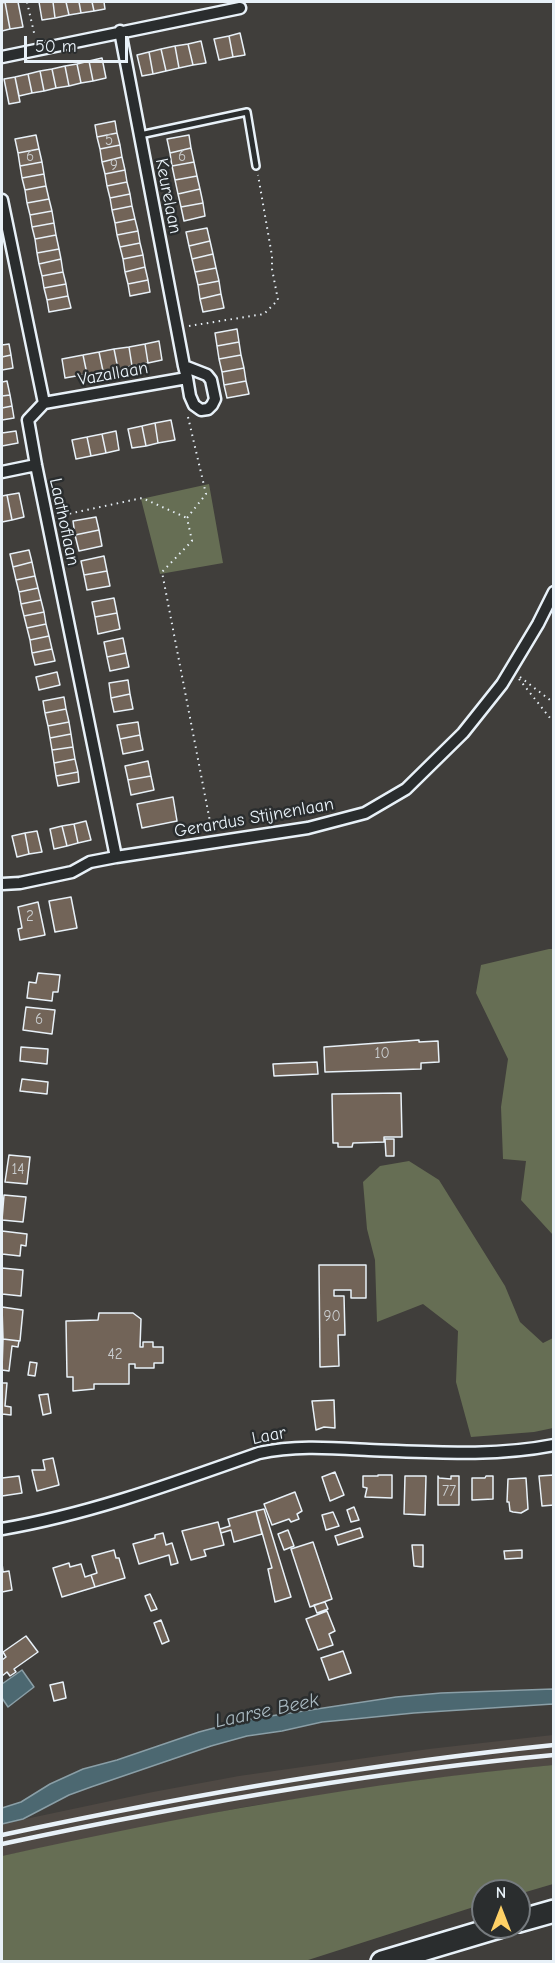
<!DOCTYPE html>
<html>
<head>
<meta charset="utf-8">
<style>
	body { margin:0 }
	#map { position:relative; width:555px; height:1963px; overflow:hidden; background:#403e3b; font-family:"Comic Neue",sans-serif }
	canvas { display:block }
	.frame { position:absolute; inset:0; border:3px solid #e8f1f8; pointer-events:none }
	.north { position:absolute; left:471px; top:1879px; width:60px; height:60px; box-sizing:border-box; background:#2a2d2e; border:2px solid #767b7f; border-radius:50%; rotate:0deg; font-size:16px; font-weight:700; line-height:24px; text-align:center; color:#e8f1f8 }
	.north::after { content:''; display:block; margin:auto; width:21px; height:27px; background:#ffd166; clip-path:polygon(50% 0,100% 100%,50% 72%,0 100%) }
	.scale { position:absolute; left:24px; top:36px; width:104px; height:27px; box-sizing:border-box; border:3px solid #e8f1f8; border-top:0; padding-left:8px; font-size:18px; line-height:21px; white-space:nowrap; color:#e8f1f8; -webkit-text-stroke:4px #2a2d2e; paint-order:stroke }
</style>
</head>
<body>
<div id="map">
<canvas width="555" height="1963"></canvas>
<div class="frame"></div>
<div class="north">N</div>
<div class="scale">50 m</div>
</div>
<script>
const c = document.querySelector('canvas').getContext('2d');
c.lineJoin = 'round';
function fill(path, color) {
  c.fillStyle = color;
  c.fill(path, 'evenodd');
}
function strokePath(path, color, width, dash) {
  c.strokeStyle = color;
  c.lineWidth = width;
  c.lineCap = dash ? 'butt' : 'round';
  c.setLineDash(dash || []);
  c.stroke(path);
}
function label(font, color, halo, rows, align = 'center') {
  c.font = font + ' "Comic Neue",sans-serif';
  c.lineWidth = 5;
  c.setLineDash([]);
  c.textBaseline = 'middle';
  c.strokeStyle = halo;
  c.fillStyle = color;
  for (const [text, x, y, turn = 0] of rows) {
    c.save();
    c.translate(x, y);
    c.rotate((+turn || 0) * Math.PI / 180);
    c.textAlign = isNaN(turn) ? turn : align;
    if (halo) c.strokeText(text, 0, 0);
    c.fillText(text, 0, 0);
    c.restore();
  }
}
const built = new Path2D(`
	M 553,1735 L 553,1765 L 428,1779 L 244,1807 L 2,1856 L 2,1824 L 153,1792 L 239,1776 L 429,1749 Z`);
const green = new Path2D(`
	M 209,484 L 223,563 L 160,574 L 141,499 Z
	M 549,949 L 554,949 L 553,1235 L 521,1200 L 526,1161 L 503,1159 L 501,1107 L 508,1059 L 476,993 L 481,965 Z
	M 409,1161 L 439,1180 L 505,1286 L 520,1322 L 543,1343 L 553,1338 L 553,1428 L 534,1432 L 471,1437 L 456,1382 L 458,1331 L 423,1304 L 377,1322 L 375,1260 L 367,1229 L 363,1182 L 380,1166 Z
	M 553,1765 L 553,1884 L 519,1894 L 519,1891 L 483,1891 L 483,1904 L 305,1961 L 2,1961 L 2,1856 C 184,1816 368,1782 553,1765 Z`);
const water = new Path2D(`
	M 22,1670 L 34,1687 L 8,1707 L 2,1698 L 2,1684 Z
	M 553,1689 L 553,1704 L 414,1713 L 354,1719 L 322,1722 L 282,1731 L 247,1736 L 211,1746 L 91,1787 L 69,1795 L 23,1819 L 2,1824 L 2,1808 L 21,1802 L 50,1784 L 83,1769 L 117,1760 L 199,1732 L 244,1720 L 396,1697 L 441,1693 Z`);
const building = new Path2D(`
	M 5,2 L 10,29 L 2,31 L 2,3 Z
	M 5,2 L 18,2 L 23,27 L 10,29 Z
	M 39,2 L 53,2 L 55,18 L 42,20 Z
	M 53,2 L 66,2 L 69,15 L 55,18 Z
	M 66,2 L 79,2 L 81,13 L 69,15 Z
	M 79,2 L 92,2 L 94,11 L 81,13 Z
	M 92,2 L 104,2 L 105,9 L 94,11 Z
	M 240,33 L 245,55 L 233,57 L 229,36 Z
	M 229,36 L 233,57 L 219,60 L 214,39 Z
	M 201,41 L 206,63 L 193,65 L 188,44 Z
	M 188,44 L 193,65 L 179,68 L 175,46 Z
	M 175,46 L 179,68 L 166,71 L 161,49 Z
	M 161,49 L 166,71 L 153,74 L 149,52 Z
	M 149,52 L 153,74 L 142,76 L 137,55 Z
	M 102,58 L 106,78 L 93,81 L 89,61 Z
	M 89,61 L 93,81 L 81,83 L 77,64 Z
	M 77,64 L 81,83 L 69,86 L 65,66 Z
	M 65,66 L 69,86 L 56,88 L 52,69 Z
	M 52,69 L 56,88 L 44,91 L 40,71 Z
	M 40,71 L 44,91 L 32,93 L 28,74 Z
	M 28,74 L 32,93 L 19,96 L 15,77 Z
	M 15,77 L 20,102 L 9,104 L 4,79 Z
	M 115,121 L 117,133 L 97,137 L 95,125 Z
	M 117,133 L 120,145 L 100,149 L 97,137 Z
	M 36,135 L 39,149 L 18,153 L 15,139 Z
	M 189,135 L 191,148 L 170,153 L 167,139 Z
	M 120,145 L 122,157 L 102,162 L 100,149 Z
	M 191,148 L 194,162 L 172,166 L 170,153 Z
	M 39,149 L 42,162 L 20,166 L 18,153 Z
	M 122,157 L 125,170 L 105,174 L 102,162 Z
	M 42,162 L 44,174 L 22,178 L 20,166 Z
	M 194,162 L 197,176 L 175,180 L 172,166 Z
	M 125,170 L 127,182 L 107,186 L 105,174 Z
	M 44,174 L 46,186 L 25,190 L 22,178 Z
	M 197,176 L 200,189 L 178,194 L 175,180 Z
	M 127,182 L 130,194 L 110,198 L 107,186 Z
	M 46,186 L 49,199 L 27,203 L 25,190 Z
	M 200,189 L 203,203 L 181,207 L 178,194 Z
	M 130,194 L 132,206 L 112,210 L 110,198 Z
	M 49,199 L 52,211 L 30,215 L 27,203 Z
	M 203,203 L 205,216 L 184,221 L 181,207 Z
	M 132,206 L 135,219 L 115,223 L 112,210 Z
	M 52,211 L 54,223 L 32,227 L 30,215 Z
	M 135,219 L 138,231 L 117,235 L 115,223 Z
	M 54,223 L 56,235 L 35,239 L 32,227 Z
	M 207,228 L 210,241 L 189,246 L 186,232 Z
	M 138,231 L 140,243 L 120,247 L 117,235 Z
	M 56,235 L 59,249 L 37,253 L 35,239 Z
	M 210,241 L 213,254 L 192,259 L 189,246 Z
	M 140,243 L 143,255 L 123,259 L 120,247 Z
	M 59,249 L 61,259 L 39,264 L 37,253 Z
	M 213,254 L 216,268 L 195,272 L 192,259 Z
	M 143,255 L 145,267 L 125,272 L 123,259 Z
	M 61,259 L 63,272 L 42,276 L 39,264 Z
	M 145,267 L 148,280 L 128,284 L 125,272 Z
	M 216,268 L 219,281 L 198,285 L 195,272 Z
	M 63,272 L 66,284 L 44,288 L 42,276 Z
	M 148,280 L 150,292 L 130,296 L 128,284 Z
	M 219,281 L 221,294 L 200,299 L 198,285 Z
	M 66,284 L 68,296 L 47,300 L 44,288 Z
	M 221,294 L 224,308 L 203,312 L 200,299 Z
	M 68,296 L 71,308 L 49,312 L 47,300 Z
	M 237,329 L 239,342 L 217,346 L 215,333 Z
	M 159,341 L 162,360 L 148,363 L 145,344 Z
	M 239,342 L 241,355 L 219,359 L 217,346 Z
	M 9,344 L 11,355 L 2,357 L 2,345 Z
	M 145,344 L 148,363 L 132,366 L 129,347 Z
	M 129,347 L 132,366 L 118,369 L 114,349 Z
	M 114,349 L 118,369 L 103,371 L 99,352 Z
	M 99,352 L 103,371 L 87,374 L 83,355 Z
	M 11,355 L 13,368 L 2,370 L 2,357 Z
	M 83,355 L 87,374 L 65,378 L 62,359 Z
	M 241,355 L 244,368 L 222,372 L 219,359 Z
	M 244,368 L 246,381 L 224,385 L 222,372 Z
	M 7,381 L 10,395 L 2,396 L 2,382 Z
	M 246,381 L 249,394 L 227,398 L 224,385 Z
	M 10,395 L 12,406 L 2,408 L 2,396 Z
	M 12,406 L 14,418 L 2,420 L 2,408 Z
	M 171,420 L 175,440 L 158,443 L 155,423 Z
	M 155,423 L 158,443 L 146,446 L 142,426 Z
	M 142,426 L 146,446 L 132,448 L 128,429 Z
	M 16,431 L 18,443 L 2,446 L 2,433 Z
	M 116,431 L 119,450 L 106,453 L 102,434 Z
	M 102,434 L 106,453 L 91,456 L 87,437 Z
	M 87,437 L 91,456 L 76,459 L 72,440 Z
	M 19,493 L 24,517 L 12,520 L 7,495 Z
	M 7,495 L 12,520 L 2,522 L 2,496 Z
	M 96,517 L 99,530 L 75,535 L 73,521 Z
	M 99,530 L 102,546 L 79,551 L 75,535 Z
	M 29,550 L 32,562 L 13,567 L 10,554 Z
	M 104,556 L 107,571 L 84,575 L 81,561 Z
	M 32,562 L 35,576 L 16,580 L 13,567 Z
	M 107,571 L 110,586 L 87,590 L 84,575 Z
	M 35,576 L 38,588 L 19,592 L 16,580 Z
	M 38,588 L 41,600 L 21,604 L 19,592 Z
	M 114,598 L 117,613 L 95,617 L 92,602 Z
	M 41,600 L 44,612 L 24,616 L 21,604 Z
	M 44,612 L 46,624 L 27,628 L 24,616 Z
	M 117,613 L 120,629 L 98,634 L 95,617 Z
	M 46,624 L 49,636 L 30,640 L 27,628 Z
	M 49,636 L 52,649 L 32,653 L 30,640 Z
	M 123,638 L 126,653 L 107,657 L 104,642 Z
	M 52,649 L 55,661 L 35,665 L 32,653 Z
	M 126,653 L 129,667 L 110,671 L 107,657 Z
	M 57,672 L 60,685 L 39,690 L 36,677 Z
	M 128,680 L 130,694 L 111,698 L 109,683 Z
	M 130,694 L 133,709 L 114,712 L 111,698 Z
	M 64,697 L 66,709 L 45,713 L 43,701 Z
	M 66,709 L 69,722 L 48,726 L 45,713 Z
	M 69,722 L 71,734 L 50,738 L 48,726 Z
	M 138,722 L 140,735 L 120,739 L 117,725 Z
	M 71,734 L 73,747 L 52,750 L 50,738 Z
	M 140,735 L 143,750 L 123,754 L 120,739 Z
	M 73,747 L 75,759 L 54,763 L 52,750 Z
	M 75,759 L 78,772 L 56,776 L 54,763 Z
	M 148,761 L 151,776 L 128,780 L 125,766 Z
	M 78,772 L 79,782 L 58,786 L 56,776 Z
	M 151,776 L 154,790 L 131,795 L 128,780 Z
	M 173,797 L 177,821 L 142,828 L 137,804 Z
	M 86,821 L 91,840 L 78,843 L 74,824 Z
	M 74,824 L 78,843 L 67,846 L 62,826 Z
	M 62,826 L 67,846 L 54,849 L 50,829 Z
	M 37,831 L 42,852 L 29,854 L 25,833 Z
	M 25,833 L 29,854 L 17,857 L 12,836 Z
	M 71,897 L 77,928 L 55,932 L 49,901 Z
	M 38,902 L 45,935 L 20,940 L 18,929 L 22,928 L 18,907 Z
	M 38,973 L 60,975 L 58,992 L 53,992 L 52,1001 L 27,998 L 29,982 L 36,983 Z
	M 26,1007 L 55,1010 L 52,1034 L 23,1030 Z
	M 419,1040 L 419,1042 L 438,1041 L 439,1062 L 421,1063 L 421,1069 L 325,1072 L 324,1047 Z
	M 21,1047 L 48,1049 L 47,1064 L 20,1061 Z
	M 317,1062 L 318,1074 L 274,1076 L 273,1064 Z
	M 22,1079 L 48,1082 L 47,1094 L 20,1091 Z
	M 401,1093 L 402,1137 L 384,1137 L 384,1142 L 353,1143 L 352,1147 L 338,1147 L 338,1143 L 333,1143 L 332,1094 Z
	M 385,1139 L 394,1139 L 394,1156 L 386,1156 Z
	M 9,1155 L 30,1157 L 27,1184 L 5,1182 Z
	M 4,1195 L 26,1197 L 23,1222 L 2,1220 Z
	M 2,1231 L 27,1234 L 26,1246 L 21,1245 L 20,1256 L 2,1254 Z
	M 319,1265 L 366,1265 L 366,1298 L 351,1298 L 351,1290 L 334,1290 L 334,1296 L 344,1296 L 345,1335 L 338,1335 L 339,1366 L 320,1367 Z
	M 2,1268 L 23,1270 L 21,1296 L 2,1294 Z
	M 2,1307 L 23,1310 L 20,1341 L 3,1339 Z
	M 99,1313 L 133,1313 L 141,1319 L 140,1347 L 143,1347 L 143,1342 L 153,1342 L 153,1347 L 163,1347 L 163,1363 L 154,1363 L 154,1368 L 135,1368 L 135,1364 L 129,1364 L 129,1384 L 94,1384 L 94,1389 L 73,1391 L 73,1377 L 67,1377 L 66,1321 L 98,1320 Z
	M 3,1339 L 19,1341 L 18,1347 L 12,1346 L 9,1371 L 2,1370 Z
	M 30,1362 L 37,1363 L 35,1376 L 28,1375 Z
	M 2,1383 L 7,1383 L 5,1406 L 11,1407 L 11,1415 L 2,1414 Z
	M 48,1394 L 51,1413 L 43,1415 L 39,1395 Z
	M 334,1400 L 335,1428 L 324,1427 L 316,1430 L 312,1401 Z
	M 53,1458 L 59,1485 L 37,1491 L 32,1470 L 45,1470 L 43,1460 Z
	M 335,1472 L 344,1495 L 330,1501 L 322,1477 Z
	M 378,1475 L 392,1475 L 392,1498 L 365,1497 L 367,1488 L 363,1487 L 363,1476 L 378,1476 Z
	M 554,1475 L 554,1505 L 542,1506 L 539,1476 Z
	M 19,1476 L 22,1493 L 2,1496 L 2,1478 Z
	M 405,1476 L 426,1476 L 425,1515 L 404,1514 Z
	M 438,1476 L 439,1478 L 451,1479 L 451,1476 L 459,1476 L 459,1505 L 438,1505 Z
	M 486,1476 L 493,1476 L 493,1499 L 472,1500 L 472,1478 L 485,1478 Z
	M 526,1478 L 528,1509 L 521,1513 L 513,1512 L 510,1511 L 509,1502 L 507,1502 L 508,1479 Z
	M 295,1492 L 302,1511 L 297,1514 L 299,1519 L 291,1522 L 289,1519 L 272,1525 L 264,1504 Z
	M 354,1507 L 359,1520 L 351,1522 L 347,1510 Z
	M 264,1509 L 291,1597 L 275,1602 L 268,1569 L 272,1568 L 256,1511 Z
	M 256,1511 L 262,1534 L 234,1542 L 231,1530 L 221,1533 L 220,1529 L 230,1526 L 228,1519 Z
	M 333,1512 L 339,1526 L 326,1530 L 322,1515 Z
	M 218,1522 L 224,1545 L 204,1550 L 206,1556 L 191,1560 L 182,1531 Z
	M 360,1528 L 363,1537 L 338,1545 L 335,1536 Z
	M 288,1530 L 294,1546 L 284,1550 L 278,1534 Z
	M 163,1533 L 166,1545 L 172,1543 L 178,1563 L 171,1565 L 169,1555 L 139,1564 L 133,1544 L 155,1538 L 155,1535 Z
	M 313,1542 L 332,1599 L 310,1607 L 291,1549 Z
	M 412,1545 L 423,1545 L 423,1567 L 414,1566 Z
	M 114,1550 L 116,1558 L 119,1558 L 125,1578 L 95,1587 L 91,1575 L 97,1573 L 92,1556 Z
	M 522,1550 L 522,1558 L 505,1559 L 504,1551 Z
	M 2,1563 L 3,1572 L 9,1571 L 12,1590 L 2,1592 Z
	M 69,1563 L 70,1567 L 81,1564 L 85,1577 L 91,1575 L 95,1587 L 62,1597 L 53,1568 Z
	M 150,1594 L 157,1609 L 151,1611 L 145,1596 Z
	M 325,1602 L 328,1609 L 317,1613 L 314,1605 Z
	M 327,1611 L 335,1631 L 329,1634 L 333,1645 L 318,1650 L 306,1619 Z
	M 161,1620 L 169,1641 L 162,1644 L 154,1623 Z
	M 26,1636 L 38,1652 L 14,1669 L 16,1672 L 10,1676 L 7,1672 L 2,1676 L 2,1660 L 6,1657 L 3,1652 Z
	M 343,1651 L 351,1673 L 329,1680 L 321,1658 Z
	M 63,1682 L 66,1698 L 54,1701 L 50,1685 Z`);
const path = new Path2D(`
	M 27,2 L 35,37
	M 189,326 L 264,314 L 278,300 L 272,269 L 272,256 L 258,175
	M 188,417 L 206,494 L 187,518 L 192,541 L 162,572 L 212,832
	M 58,516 L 142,498 L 187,518
	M 520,677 L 554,703
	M 519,679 L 554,723`);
const lane = new Path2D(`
	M 140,135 L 247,112 L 256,166`);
const street = new Path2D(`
	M 120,31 L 177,329 L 184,366 L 187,378 L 190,396 L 194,405 L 201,410 L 208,409 L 212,405 L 215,399 L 211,380 L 207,375 L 184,366
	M 2,57 L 240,8
	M 2,200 L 44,403 L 28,420 L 36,465 L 116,857
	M 44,403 L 187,378
	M 2,472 L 36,465
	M 2,884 L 20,883 L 72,872 L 90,862 L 116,857 L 308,828 L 365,813 L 406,789 L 463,733 L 502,684 L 538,624 L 554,592
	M 2,1529 C 90,1514 174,1483 259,1453 C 295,1445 332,1448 369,1450 C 430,1452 493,1457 554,1445`);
const highway = new Path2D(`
	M 519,1921 L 554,1911
	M 382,1962 L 499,1927`);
const rail = new Path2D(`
	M 2,1835 C 184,1796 367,1764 554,1745
	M 2,1844 C 184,1805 368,1772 554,1755`);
const numberNames = [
	["5",109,141],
	["6",30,157],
	["6",182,157],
	["9",114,166],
	["2",30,917],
	["6",39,1020],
	["10",382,1054],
	["14",18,1170],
	["90",332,1317],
	["42",115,1355],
	["77",449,1492]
];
const streetNames = [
	["Keurelaan",168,196,79],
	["Vazallaan",113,374,-10],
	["Laathoflaan",64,522,78],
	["Gerardus Stijnenlaan",254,818,-10],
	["Laar",269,1436,-11]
];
const waterNames = [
	["Laarse Beek",267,1711,-12]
];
fill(built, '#4f4944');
fill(green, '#666e54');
fill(water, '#4c6871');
strokePath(water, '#8a9fa7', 1.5);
fill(building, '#726458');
strokePath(building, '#e8f1f8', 1.5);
strokePath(lane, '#e8f1f8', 10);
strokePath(street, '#e8f1f8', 15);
strokePath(highway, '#e8f1f8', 26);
strokePath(path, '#e8f1f8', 2, [1.5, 4.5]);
strokePath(lane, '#2a2d2e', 5);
strokePath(street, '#2a2d2e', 10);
strokePath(highway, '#2a2d2e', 21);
strokePath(rail, '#e8f1f8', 4.5);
label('15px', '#caced0', null, numberNames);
label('18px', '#e8f1f8', '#2a2d2e', streetNames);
label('italic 20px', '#aabac2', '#2a2d2e', waterNames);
</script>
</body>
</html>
